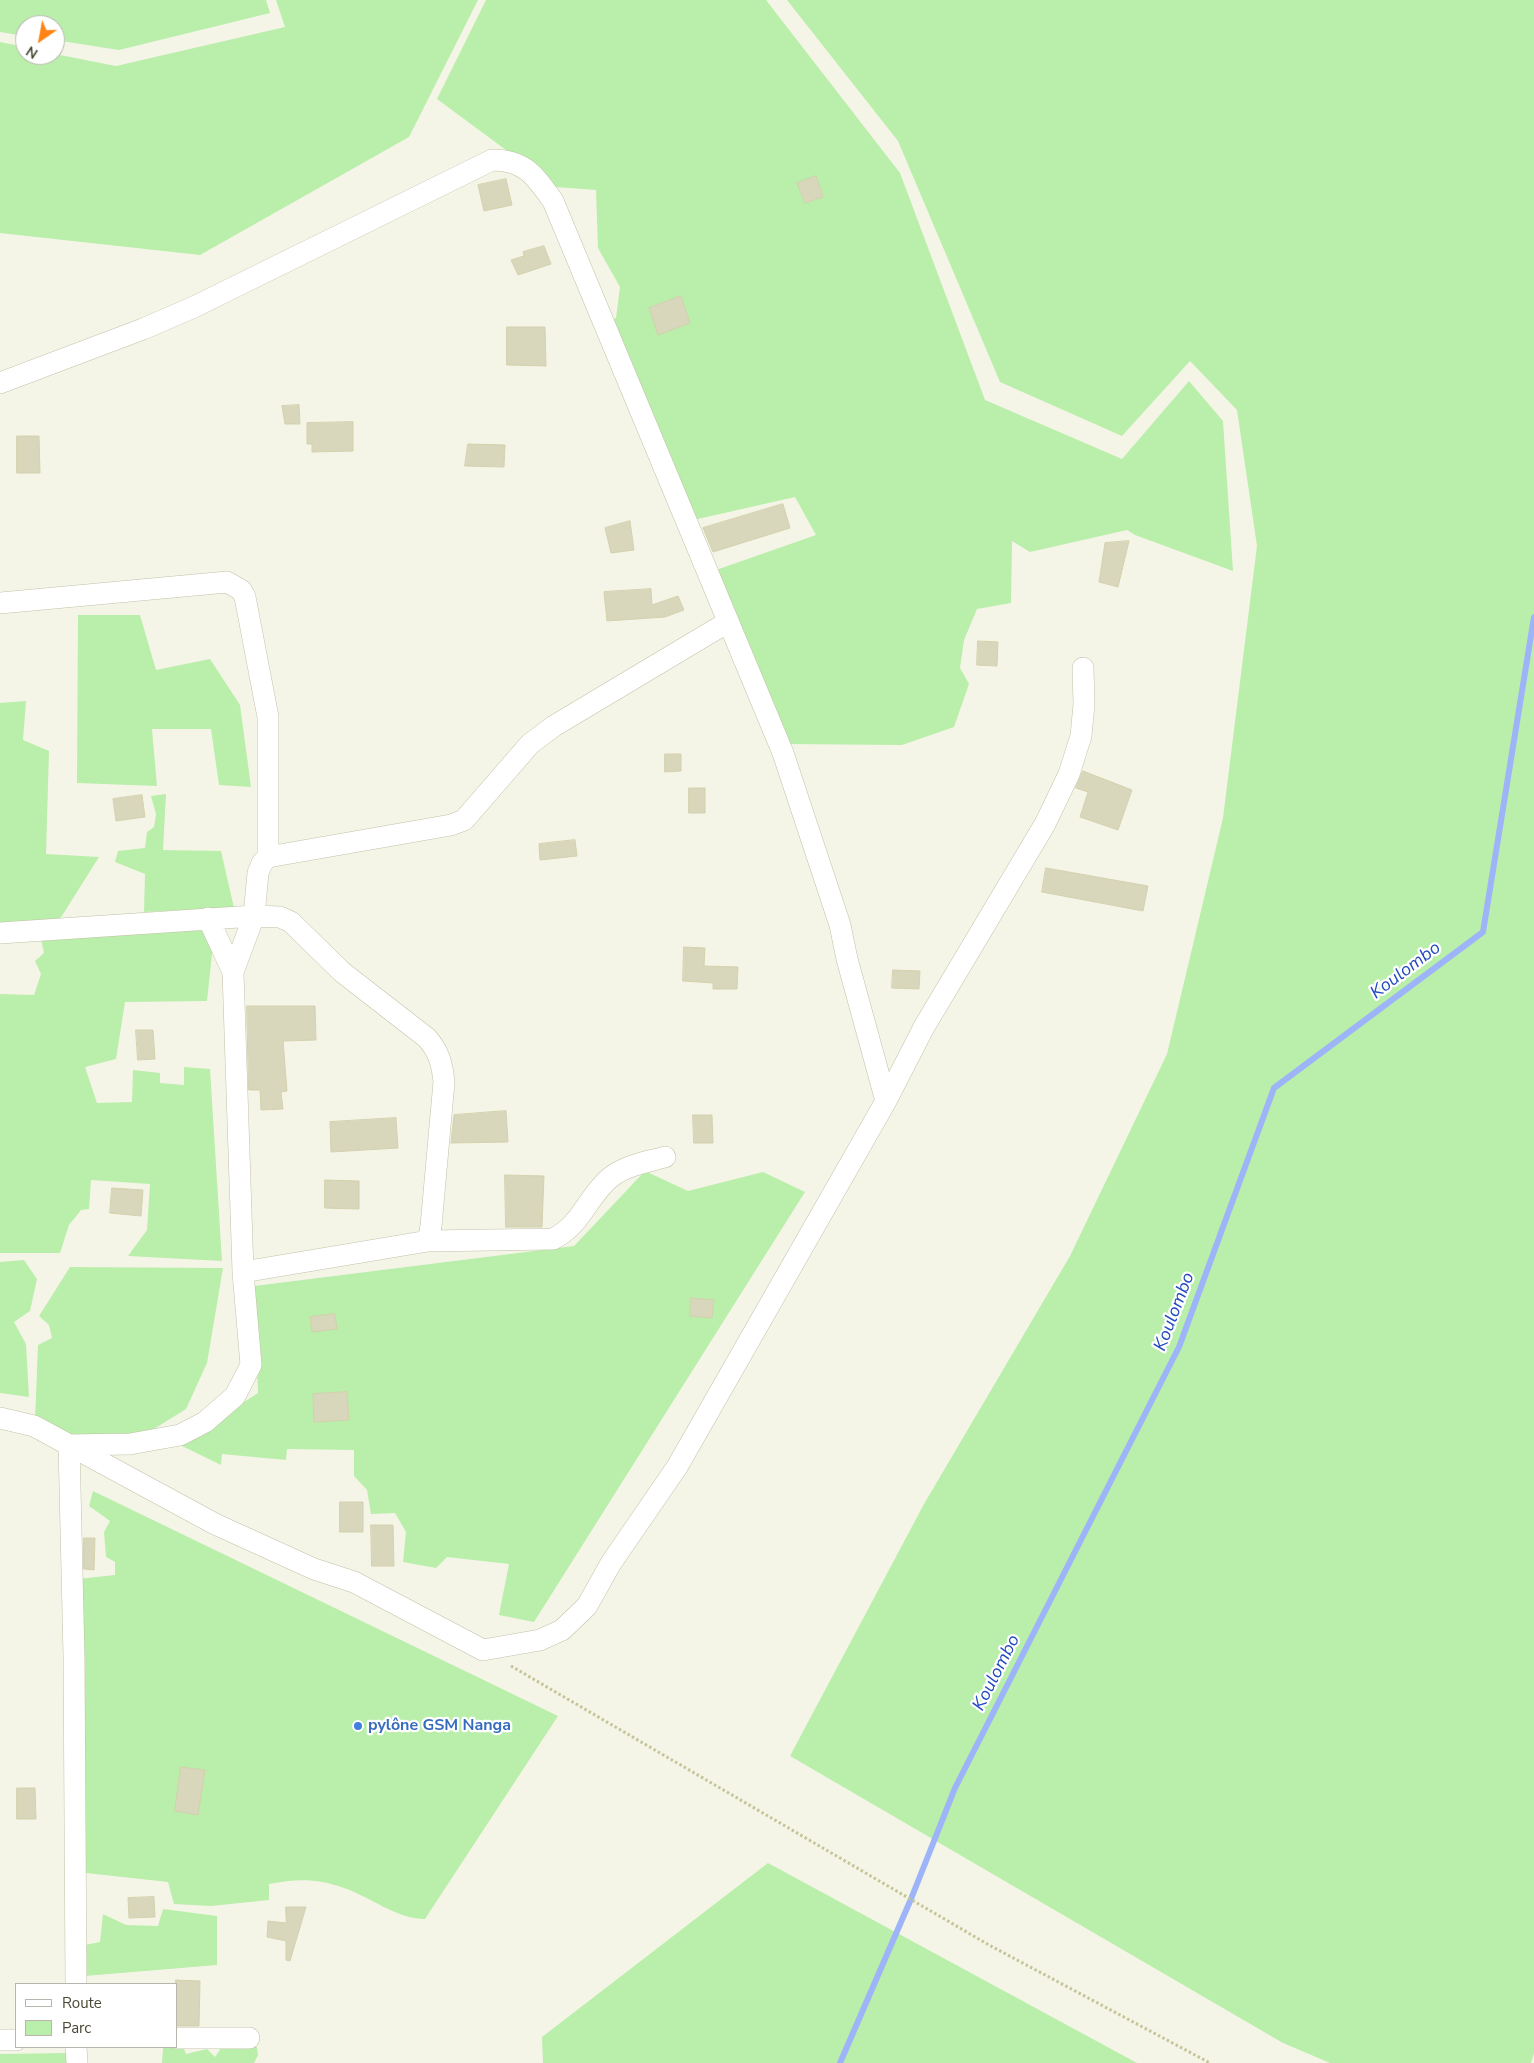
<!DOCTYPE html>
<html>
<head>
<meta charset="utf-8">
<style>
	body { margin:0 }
	#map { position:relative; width:1534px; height:2063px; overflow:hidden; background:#f5f5e7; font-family:"Nunito Sans",sans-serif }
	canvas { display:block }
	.legend { position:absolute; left:15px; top:1983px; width:162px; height:65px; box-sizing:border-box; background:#fff; border:1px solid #b6b6ae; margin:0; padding:6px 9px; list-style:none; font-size:15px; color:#494835 }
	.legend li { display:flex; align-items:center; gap:10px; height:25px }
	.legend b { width:25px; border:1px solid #b6b6ae }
	.north { position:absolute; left:15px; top:15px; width:50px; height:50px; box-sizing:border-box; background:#fff; border:1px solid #b6b6ae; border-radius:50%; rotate:213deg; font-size:14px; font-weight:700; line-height:20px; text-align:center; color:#494835 }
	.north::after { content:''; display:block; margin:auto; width:18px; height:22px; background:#ff8414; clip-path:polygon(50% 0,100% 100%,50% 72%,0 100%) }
</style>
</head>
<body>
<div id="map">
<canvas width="1534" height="2063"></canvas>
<ul class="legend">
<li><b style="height:6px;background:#fff"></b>Route</li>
<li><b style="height:14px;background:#baeeab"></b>Parc</li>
</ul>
<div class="north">N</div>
</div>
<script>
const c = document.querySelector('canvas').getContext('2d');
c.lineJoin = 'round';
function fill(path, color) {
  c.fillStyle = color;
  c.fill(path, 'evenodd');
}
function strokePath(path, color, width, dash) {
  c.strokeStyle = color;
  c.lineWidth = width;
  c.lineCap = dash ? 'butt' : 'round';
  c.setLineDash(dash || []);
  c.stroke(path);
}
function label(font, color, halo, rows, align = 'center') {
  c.font = font + ' "Nunito Sans",sans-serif';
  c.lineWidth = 4.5;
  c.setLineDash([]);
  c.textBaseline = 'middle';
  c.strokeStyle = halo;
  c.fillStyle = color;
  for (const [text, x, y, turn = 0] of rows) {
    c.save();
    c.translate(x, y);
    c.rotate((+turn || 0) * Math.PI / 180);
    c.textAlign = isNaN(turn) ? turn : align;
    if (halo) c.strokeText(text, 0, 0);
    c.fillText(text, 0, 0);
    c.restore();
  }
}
const green = new Path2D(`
	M 0,0 L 266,0 L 270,13 L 119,50 L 55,40 L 55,25 L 25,25 L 25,36 L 0,32 Z
	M 276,0 L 478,0 L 409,137 L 200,255 L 0,233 L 0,42 L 25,47 L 25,55 L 55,54 L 116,66 L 285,27 Z
	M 486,0 L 766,0 L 900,173 L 985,400 L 1122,459 L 1189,381 L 1223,421 L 1233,571 L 1135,535 L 1127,530 L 1030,552 L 1012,541 L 1011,603 L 977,609 L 964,640 L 960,668 L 969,684 L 954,727 L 902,745 L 784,744 L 716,570 L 816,535 L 795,497 L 689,521 L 608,321 L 616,318 L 620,287 L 598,248 L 596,190 L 556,187 L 437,99 Z
	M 787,0 L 1534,0 L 1534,2053 L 1531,2063 L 1330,2063 L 1283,2043 L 790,1756 L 924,1504 L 1070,1256 L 1167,1054 L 1223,818 L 1257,546 L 1237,410 L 1190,361 L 1122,436 L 1000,382 L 898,141 Z
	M 78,615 L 140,615 L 156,670 L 210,659 L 240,705 L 251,787 L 219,785 L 211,729 L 152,729 L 157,786 L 77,783 Z
	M 26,701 L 23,740 L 49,751 L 46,854 L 99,857 L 60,919 L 0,925 L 0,703 Z
	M 166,794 L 163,850 L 221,851 L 234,908 L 144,912 L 145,874 L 115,862 L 118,851 L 145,848 L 147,832 L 154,827 L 156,814 L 151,796 Z
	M 204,926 L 213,945 L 207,1001 L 125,1002 L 116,1059 L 85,1067 L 97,1103 L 132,1102 L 133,1070 L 160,1073 L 160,1083 L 184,1085 L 184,1067 L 210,1069 L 222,1261 L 128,1256 L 147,1230 L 150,1184 L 91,1180 L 89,1209 L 81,1210 L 69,1225 L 60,1253 L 0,1253 L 0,994 L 34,995 L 41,974 L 35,961 L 44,953 L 41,939 Z
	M 645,1171 L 688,1191 L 763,1172 L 805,1192 L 534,1622 L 499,1615 L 509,1564 L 447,1557 L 436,1568 L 403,1562 L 406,1532 L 395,1513 L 371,1514 L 367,1490 L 354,1476 L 354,1450 L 287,1449 L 286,1460 L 222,1454 L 221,1465 L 178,1444 L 258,1393 L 254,1286 L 574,1246 Z
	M 24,1260 L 37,1279 L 30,1311 L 14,1322 L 26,1344 L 29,1397 L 0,1393 L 0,1262 Z
	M 70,1267 L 223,1268 L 207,1363 L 186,1409 L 141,1437 L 65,1436 L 35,1420 L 38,1345 L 52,1338 L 49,1325 L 39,1316 Z
	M 93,1491 L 558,1716 L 425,1919 C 396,1919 371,1897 344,1888 C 316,1878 296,1879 269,1884 L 269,1900 L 211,1906 L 174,1904 L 168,1882 L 77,1872 L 78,1579 L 115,1575 L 115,1562 L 106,1557 L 104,1532 L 110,1521 L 89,1506 Z
	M 768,1863 L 1137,2063 L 543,2063 L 542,2037 Z
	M 163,1909 L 217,1916 L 217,1965 L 85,1976 L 80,1946 L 100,1942 L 103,1914 L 126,1925 L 158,1926 Z
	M 223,2045 L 257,2047 L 258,2055 L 254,2063 L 162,2063 L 163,2048 L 183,2046 L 186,2054 L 207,2049 L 215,2057 Z
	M 67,2053 L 67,2063 L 0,2063 L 0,2054 Z`);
const stream = new Path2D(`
	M 840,2063 L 911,1899 L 955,1788 L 1179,1347 L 1274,1088 L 1483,932 L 1534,617`);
const building = new Path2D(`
	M 816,176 L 823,197 L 805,203 L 797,183 Z
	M 506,179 L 512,205 L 484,211 L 478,185 Z
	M 544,246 L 551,264 L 518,275 L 511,260 L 524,256 L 523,252 Z
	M 681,296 L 690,323 L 658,335 L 649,308 Z
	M 507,327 L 545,327 L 546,366 L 507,365 Z
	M 299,405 L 300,424 L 285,424 L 282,406 Z
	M 353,422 L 353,451 L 312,452 L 312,444 L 307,444 L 307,423 Z
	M 17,436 L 39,436 L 40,473 L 17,473 Z
	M 468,444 L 505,445 L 504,467 L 465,466 Z
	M 783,504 L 790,528 L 713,552 L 703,528 Z
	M 630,521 L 634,550 L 611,553 L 605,528 Z
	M 1129,541 L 1118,587 L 1099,582 L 1105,543 Z
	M 651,589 L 652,605 L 678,596 L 684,610 L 665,617 L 607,621 L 604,592 Z
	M 978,641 L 998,642 L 997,666 L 977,665 Z
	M 665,754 L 681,754 L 681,771 L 665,772 Z
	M 1083,771 L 1132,790 L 1118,830 L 1080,817 L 1088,792 L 1076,788 Z
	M 689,788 L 705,788 L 705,813 L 689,813 Z
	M 142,795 L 145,817 L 116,821 L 113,799 Z
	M 575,840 L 577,856 L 540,860 L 539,844 Z
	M 1046,868 L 1148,886 L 1143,911 L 1042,892 Z
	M 684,947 L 705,948 L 704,966 L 738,967 L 737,989 L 713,989 L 713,983 L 683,981 Z
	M 893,970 L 920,971 L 919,989 L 892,988 Z
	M 247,1006 L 315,1006 L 316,1040 L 283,1041 L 287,1091 L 281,1092 L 283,1109 L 261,1110 L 260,1090 L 249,1090 Z
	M 136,1030 L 153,1030 L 155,1059 L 138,1060 Z
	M 506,1111 L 508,1142 L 451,1143 L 454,1115 Z
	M 693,1115 L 712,1115 L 713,1143 L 694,1143 Z
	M 396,1118 L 398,1148 L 331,1152 L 330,1122 Z
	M 505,1175 L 544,1176 L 542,1227 L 506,1227 Z
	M 325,1180 L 359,1181 L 359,1209 L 325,1208 Z
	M 112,1188 L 143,1190 L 141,1216 L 110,1213 Z
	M 691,1298 L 714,1300 L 712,1318 L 690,1316 Z
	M 335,1314 L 337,1329 L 312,1332 L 310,1317 Z
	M 347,1392 L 349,1420 L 314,1422 L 313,1394 Z
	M 340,1502 L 363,1502 L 363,1532 L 340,1532 Z
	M 371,1525 L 393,1525 L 394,1566 L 372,1566 Z
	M 84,1538 L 95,1538 L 94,1570 L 84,1569 Z
	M 181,1767 L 205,1770 L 198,1815 L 175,1811 Z
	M 17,1788 L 35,1788 L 36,1819 L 17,1819 Z
	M 154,1897 L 155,1917 L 129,1918 L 128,1898 Z
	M 286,1907 L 306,1907 L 290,1961 L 286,1960 L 286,1941 L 267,1937 L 268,1921 L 286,1923 Z
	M 176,1980 L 200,1981 L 199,2026 L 176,2026 Z`);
const path = new Path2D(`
	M 511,1666 L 989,1945 L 1210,2063`);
const minor = new Path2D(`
	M 0,383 L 143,329 L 194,307 L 492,160 C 525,160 535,176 553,201 L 783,753 L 840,925 L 847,959 L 886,1101
	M 0,603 L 227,582 L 241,590 L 245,597 L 268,717 L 268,857
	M 208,918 L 233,972
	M 0,933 L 254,916 L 280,917 L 291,922 L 342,972 L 427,1038 C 439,1052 442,1063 444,1082 L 431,1226 L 428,1241 L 243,1272
	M 428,1241 L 553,1239 C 582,1225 588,1195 611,1177 C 626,1165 647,1162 665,1157
	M 0,1418 L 34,1426 L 215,1524 L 314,1569 L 354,1582 L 483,1650 L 540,1640 L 562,1630 L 587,1606 L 611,1563 L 677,1467 L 886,1101 L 924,1027 L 1045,824 L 1069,774 L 1081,736 L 1084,704 L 1083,668
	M 76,1984 L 74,1657 L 69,1445 L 130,1444 L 180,1435 L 205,1422 L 235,1396 L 251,1365 L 243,1272 L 233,972 L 254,916 L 258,873 L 262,863 L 268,857 L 451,825 L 464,820 L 530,744 L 554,726 L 728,622
	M 176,2038 L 249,2038
	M 0,2040 L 16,2040
	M 76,2047 L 77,2063`);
const markers = [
	[358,1726,5,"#3f7fe0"]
];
const shopNames = [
	["pylône GSM Nanga",368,1726]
];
const waterNames = [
	["Koulombo",1406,971,-37],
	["Koulombo",1175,1312,-69],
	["Koulombo",997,1673,-63]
];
fill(green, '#baeeab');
strokePath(stream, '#9db5f8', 6);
fill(building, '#d8d6bb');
strokePath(building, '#d4d1ad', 1);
strokePath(minor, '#c2c1a8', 22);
strokePath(path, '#c5c498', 3, [2.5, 2.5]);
strokePath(minor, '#fff', 21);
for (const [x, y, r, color] of markers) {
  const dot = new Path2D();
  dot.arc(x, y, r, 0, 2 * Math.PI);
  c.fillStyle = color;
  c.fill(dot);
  strokePath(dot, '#fff', 2);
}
label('bold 16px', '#366cbe', '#fff', shopNames, 'left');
label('italic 18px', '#224ac1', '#fff', waterNames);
</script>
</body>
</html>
